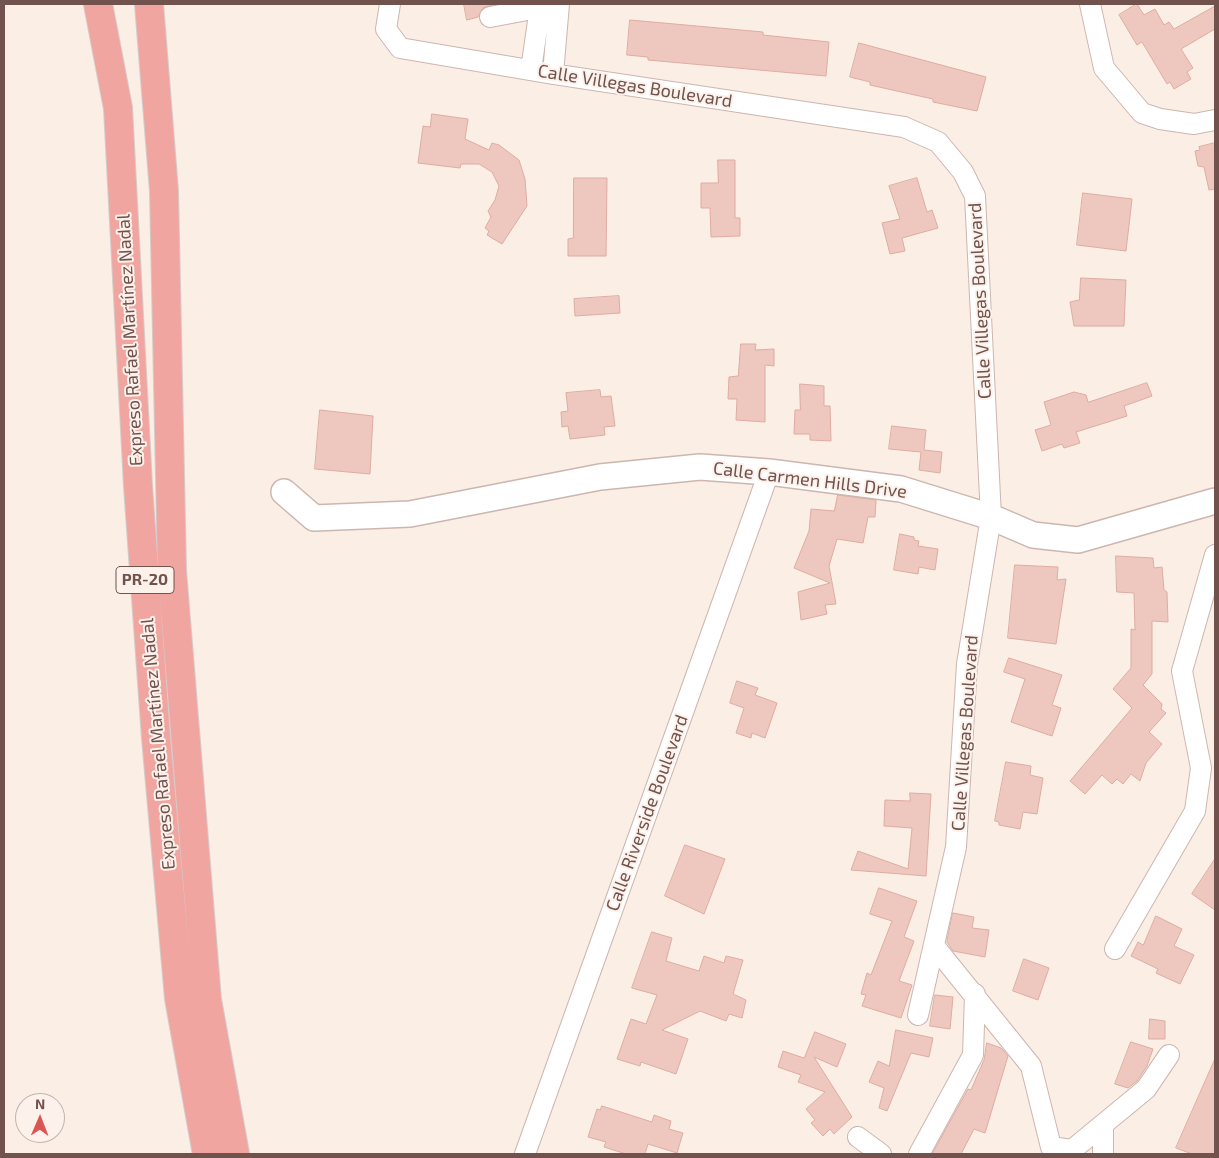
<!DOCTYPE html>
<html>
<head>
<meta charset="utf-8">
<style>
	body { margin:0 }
	#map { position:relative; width:1219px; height:1158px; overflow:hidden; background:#faeee5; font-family:"Exo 2",sans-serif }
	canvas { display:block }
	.frame { position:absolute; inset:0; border:5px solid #71524d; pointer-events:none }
	.north { position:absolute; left:15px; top:1093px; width:50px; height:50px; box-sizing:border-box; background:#fdf2eb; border:1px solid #c5b2ac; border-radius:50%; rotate:1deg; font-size:14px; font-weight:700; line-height:20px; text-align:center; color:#71524d }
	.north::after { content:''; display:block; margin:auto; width:18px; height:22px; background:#db5554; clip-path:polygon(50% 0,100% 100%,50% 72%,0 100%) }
</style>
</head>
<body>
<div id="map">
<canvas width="1219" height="1158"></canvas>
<div class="frame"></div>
<div class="north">N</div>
</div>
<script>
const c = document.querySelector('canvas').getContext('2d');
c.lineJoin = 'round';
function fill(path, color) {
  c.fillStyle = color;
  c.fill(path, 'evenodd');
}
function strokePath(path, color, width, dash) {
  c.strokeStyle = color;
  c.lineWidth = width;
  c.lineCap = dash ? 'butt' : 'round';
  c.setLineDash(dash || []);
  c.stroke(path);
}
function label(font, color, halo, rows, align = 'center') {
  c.font = font + ' "Exo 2",sans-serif';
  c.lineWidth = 4;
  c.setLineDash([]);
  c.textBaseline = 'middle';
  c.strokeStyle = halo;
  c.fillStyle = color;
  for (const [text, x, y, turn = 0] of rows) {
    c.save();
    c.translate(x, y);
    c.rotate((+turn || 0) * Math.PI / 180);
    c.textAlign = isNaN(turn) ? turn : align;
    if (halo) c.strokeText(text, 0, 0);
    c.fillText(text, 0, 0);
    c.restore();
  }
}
const building = new Path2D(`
	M 464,4 L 496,4 L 483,8 L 478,17 L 467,20 Z
	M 1137,4 L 1144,15 L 1155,9 L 1164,25 L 1169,22 L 1174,29 L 1215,6 L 1215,29 L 1181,49 L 1193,68 L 1187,72 L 1191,79 L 1174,89 L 1170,82 L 1167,84 L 1142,42 L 1137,45 L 1119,15 Z
	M 630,20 L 763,32 L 763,35 L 829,42 L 826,76 L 648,60 L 648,57 L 627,55 Z
	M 859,43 L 986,77 L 977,111 L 933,102 L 933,99 L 870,85 L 870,82 L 850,77 Z
	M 432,114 L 468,119 L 465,139 L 489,150 L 492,143 L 499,145 L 519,160 L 525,179 L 527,206 L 502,244 L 487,235 L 489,231 L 485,228 L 491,217 L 488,211 L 495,200 L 499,186 L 492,172 L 479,164 L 461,164 L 460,168 L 418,163 L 423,126 L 430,127 Z
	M 1215,143 L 1215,189 L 1209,190 L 1204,167 L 1198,166 L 1195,151 L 1200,150 L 1199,147 Z
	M 718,160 L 735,160 L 735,218 L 740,218 L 740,236 L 711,237 L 710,208 L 701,208 L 701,183 L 718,183 Z
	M 574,178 L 607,178 L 606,256 L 568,256 L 568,239 L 573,238 Z
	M 917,178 L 927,212 L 932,210 L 938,228 L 902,238 L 905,251 L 890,254 L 882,223 L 900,219 L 889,186 Z
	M 1083,193 L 1132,199 L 1126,251 L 1077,245 Z
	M 1081,278 L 1126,280 L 1124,326 L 1074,326 L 1070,302 L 1079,300 Z
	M 619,296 L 620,313 L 575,316 L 574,299 Z
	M 741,344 L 756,344 L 755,350 L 774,349 L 774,366 L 765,365 L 765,422 L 736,420 L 737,399 L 728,399 L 729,377 L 738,376 Z
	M 1147,383 L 1152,396 L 1124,406 L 1127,416 L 1076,432 L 1080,443 L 1064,448 L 1062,444 L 1042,451 L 1035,430 L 1051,425 L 1044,402 L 1074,392 L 1086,395 L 1088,402 Z
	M 800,384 L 824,386 L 824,406 L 830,406 L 831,441 L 810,440 L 810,434 L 794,434 L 795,410 L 800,410 Z
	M 600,390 L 601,397 L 611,396 L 615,426 L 604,427 L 605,435 L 570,439 L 568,426 L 562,427 L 561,412 L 568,411 L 566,393 Z
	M 320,410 L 373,416 L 370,474 L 315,469 Z
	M 892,426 L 926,430 L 924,450 L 942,452 L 940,473 L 919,470 L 921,452 L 889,449 Z
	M 838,495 L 876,500 L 875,517 L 868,517 L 863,543 L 837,539 L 829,566 L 836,604 L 825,605 L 827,614 L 801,620 L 798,592 L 830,583 L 794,568 L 809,531 L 811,509 L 834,511 Z
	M 900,534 L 914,537 L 914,540 L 919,541 L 918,546 L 938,549 L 935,570 L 919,567 L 918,574 L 894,570 Z
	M 1116,556 L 1153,558 L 1154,568 L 1162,567 L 1164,590 L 1167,592 L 1168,622 L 1152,621 L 1152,674 L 1143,685 L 1162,704 L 1161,709 L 1166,713 L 1149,732 L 1162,744 L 1146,763 L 1140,781 L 1131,774 L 1123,784 L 1117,779 L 1112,784 L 1102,775 L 1085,794 L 1070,781 L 1132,708 L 1113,689 L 1131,668 L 1131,629 L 1135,630 L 1134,593 L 1117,592 Z
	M 1015,565 L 1058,567 L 1057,580 L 1066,579 L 1056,644 L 1008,638 Z
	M 1009,658 L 1062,675 L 1052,705 L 1061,708 L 1052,736 L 1011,722 L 1025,679 L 1004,672 Z
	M 737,681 L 758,688 L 755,695 L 777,703 L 765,738 L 752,733 L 751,738 L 736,733 L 744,708 L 730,703 Z
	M 1006,762 L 1031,766 L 1030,775 L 1043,778 L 1037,814 L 1023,812 L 1020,829 L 999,825 L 999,822 L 995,821 Z
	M 910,793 L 931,794 L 926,876 L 851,870 L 858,851 L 908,869 L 912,828 L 884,826 L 885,800 L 910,801 Z
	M 685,845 L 725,859 L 704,914 L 665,896 Z
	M 1215,859 L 1215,910 L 1192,894 Z
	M 879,888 L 917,901 L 904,937 L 914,941 L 899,981 L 912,985 L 901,1018 L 862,1006 L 866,995 L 861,994 L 867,973 L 871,975 L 892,921 L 870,914 Z
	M 953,913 L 974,917 L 972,928 L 989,930 L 985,957 L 953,951 L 947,942 Z
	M 1156,916 L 1182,929 L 1174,946 L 1194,955 L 1180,984 L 1156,973 L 1158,969 L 1131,956 L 1138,942 L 1143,945 Z
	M 652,932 L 672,938 L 666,961 L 699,971 L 704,956 L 724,963 L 726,956 L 743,960 L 733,994 L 746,1000 L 742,1018 L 729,1014 L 726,1021 L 700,1011 L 662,1030 L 688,1039 L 676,1074 L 641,1062 L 640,1066 L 617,1059 L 631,1019 L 646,1024 L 657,995 L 632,988 Z
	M 1024,959 L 1049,968 L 1038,1000 L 1013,991 Z
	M 935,995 L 953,997 L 950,1029 L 930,1026 Z
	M 1150,1019 L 1165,1021 L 1165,1039 L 1149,1039 Z
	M 896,1030 L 933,1038 L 929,1057 L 911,1053 L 887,1111 L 879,1108 L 884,1088 L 869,1082 L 878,1061 L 889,1066 Z
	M 815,1032 L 846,1044 L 837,1067 L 814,1057 L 852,1117 L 834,1134 L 830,1129 L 823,1136 L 811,1123 L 815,1120 L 806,1109 L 825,1092 L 798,1082 L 801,1075 L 778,1067 L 783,1051 L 804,1058 Z
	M 1131,1042 L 1153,1049 L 1147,1066 L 1137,1081 L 1128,1088 L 1115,1084 Z
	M 987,1043 L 1001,1048 L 1008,1056 L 985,1133 L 974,1129 L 961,1154 L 932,1154 L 968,1089 L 971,1090 L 984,1060 Z
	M 1215,1059 L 1215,1154 L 1192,1154 L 1176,1148 Z
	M 602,1106 L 652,1122 L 654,1115 L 671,1121 L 669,1129 L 683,1133 L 677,1153 L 648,1144 L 645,1154 L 626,1154 L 604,1147 L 606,1142 L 588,1137 L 597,1109 L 600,1110 Z`);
const minor = new Path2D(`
	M 390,4 L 386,29 L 400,48 L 553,74 L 904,127 L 938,142 L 963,172 L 975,196 L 991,517 L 967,664 L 956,847 L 918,1015
	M 1090,4 L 1104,68 L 1142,113 L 1160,119 L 1194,124 L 1215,120
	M 490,17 L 559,4
	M 531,70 L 540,7
	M 553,74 L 559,4
	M 935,947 L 1031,1066 L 1051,1147 L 1072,1150 L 1146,1089 L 1169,1055
	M 1115,949 L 1195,811 L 1201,768 L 1182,671 L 1215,555
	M 858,1137 L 881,1154
	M 525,1154 L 769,472
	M 919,1154 L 973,1055 L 975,994
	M 1103,1154 L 1103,1125`);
const tertiary = new Path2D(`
	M 284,492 L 314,518 L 410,514 L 600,477 L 700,467 L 769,472 L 901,489 L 991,517 L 1033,535 L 1078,540 L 1215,501`);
const motorway = new Path2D(`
	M 98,4 L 118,108 L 138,486 L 156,738 L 179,998 L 207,1154
	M 149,4 L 164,191 L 172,571 L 207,1000 L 235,1154`);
const shields = [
	[145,580,58]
];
const shieldNames = [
	["PR-20",145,580]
];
const streetNames = [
	["Calle Villegas Boulevard",635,86,9],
	["Calle Villegas Boulevard",980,301,-93],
	["Expreso Rafael Martínez Nadal",130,340,-93],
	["Calle Carmen Hills Drive",810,480,7],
	["Calle Villegas Boulevard",965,733,-86],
	["Expreso Rafael Martínez Nadal",158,744,-95],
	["Calle Riverside Boulevard",647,813,-70]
];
fill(building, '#eec8bf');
strokePath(building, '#dfaba1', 1);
strokePath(minor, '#cdb6b0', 22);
strokePath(tertiary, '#cdb6b0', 28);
strokePath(motorway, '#d4cbca', 30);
strokePath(minor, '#fff', 20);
strokePath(tertiary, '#fff', 25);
strokePath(motorway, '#f0a5a1', 28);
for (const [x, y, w] of shields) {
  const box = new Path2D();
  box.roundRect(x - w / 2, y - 13.5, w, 27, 4);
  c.fillStyle = '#fdf2eb';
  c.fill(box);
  strokePath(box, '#71524d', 1);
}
label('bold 16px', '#71524d', null, shieldNames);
label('18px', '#71524d', '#fdf2eb', streetNames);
</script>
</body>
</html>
